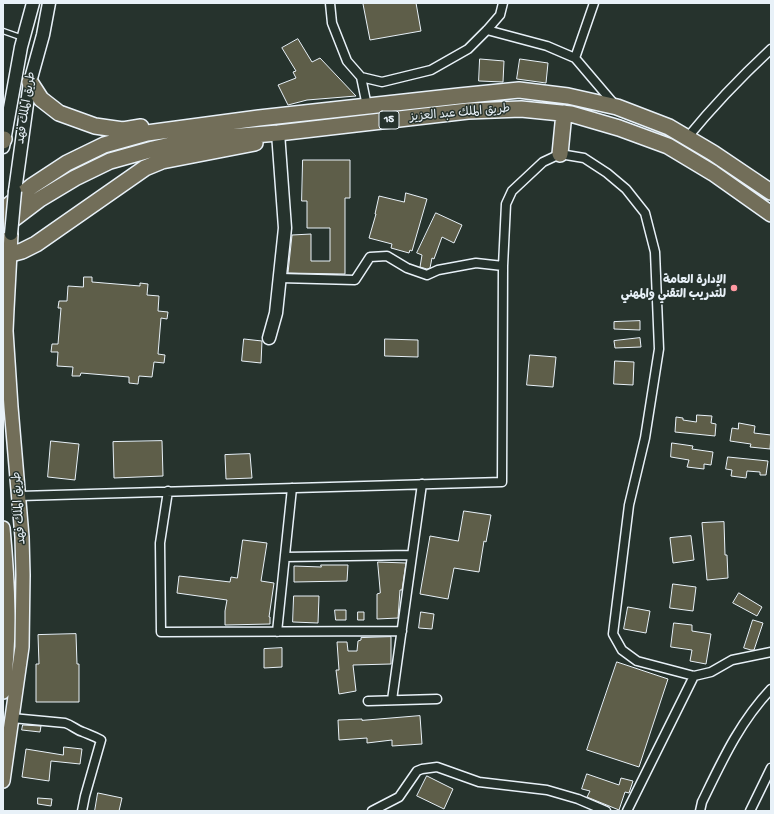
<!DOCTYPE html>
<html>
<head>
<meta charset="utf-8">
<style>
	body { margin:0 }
	#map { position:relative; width:774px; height:814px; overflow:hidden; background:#26332d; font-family:"Gochi Hand",sans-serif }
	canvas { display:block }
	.frame { position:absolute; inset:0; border:4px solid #e8f1f8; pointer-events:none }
</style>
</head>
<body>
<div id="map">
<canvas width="774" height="814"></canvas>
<div class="frame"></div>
</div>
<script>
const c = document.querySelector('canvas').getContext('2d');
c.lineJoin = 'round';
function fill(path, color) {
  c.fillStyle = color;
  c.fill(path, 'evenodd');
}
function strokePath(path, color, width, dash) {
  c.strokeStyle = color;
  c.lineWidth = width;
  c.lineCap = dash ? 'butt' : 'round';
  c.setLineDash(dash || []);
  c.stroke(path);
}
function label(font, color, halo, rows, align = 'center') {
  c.font = font + ' "Gochi Hand","Playpen Sans Arabic",sans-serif';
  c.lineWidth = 3;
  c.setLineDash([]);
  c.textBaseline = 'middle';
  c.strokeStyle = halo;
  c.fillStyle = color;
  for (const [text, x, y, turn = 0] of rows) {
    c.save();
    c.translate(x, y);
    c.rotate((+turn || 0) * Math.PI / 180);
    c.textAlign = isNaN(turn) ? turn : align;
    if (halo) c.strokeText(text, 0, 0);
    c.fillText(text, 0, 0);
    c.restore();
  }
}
const building = new Path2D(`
	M 370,3 L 416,3 L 421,31 L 370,40 L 363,4 Z
	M 298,39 L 312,62 L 320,58 L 356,96 L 307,100 L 288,105 L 278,85 L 296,78 L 293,72 L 296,71 L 282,48 Z
	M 480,59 L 504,61 L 503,82 L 479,81 Z
	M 520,59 L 548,63 L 546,83 L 517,79 Z
	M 303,160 L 350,160 L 350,198 L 345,198 L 345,274 L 288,273 L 292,235 L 311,234 L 311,261 L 330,261 L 330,228 L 307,228 L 307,201 L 302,201 Z
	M 406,193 L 427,199 L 412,251 L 410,250 L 409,253 L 391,248 L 392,244 L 369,238 L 376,214 L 375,214 L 379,196 L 404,202 Z
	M 436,213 L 462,225 L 454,243 L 442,237 L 434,259 L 432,258 L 430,268 L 427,269 L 420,267 L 422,255 L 417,253 Z
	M 84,277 L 92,277 L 92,282 L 140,286 L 140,283 L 148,284 L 147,295 L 159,296 L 158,311 L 168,312 L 167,319 L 161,318 L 158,354 L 165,355 L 164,363 L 154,362 L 152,377 L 139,376 L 138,384 L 129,383 L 129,377 L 81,373 L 80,376 L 72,376 L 73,367 L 57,366 L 58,352 L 51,352 L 52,344 L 58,344 L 61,308 L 58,308 L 59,301 L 67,301 L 68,286 L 83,287 Z
	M 640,321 L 640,330 L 614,329 L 614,322 Z
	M 640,338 L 641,347 L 615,348 L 614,341 Z
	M 244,339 L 262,341 L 261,363 L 242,361 Z
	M 385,339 L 418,340 L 418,357 L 385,356 Z
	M 530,355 L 556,357 L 553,387 L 527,385 Z
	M 615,361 L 634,362 L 633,385 L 614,384 Z
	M 697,415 L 712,416 L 711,423 L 716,424 L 715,436 L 675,432 L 676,417 L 683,418 L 683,420 L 696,422 Z
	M 739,423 L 755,426 L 754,433 L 771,435 L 770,449 L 750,447 L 751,444 L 730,441 L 732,428 L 738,429 Z
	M 51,441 L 79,444 L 75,480 L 48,477 Z
	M 162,441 L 163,476 L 114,478 L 113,442 Z
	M 672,443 L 693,446 L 692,449 L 713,452 L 711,465 L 704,464 L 704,469 L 687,467 L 689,460 L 671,457 Z
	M 250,454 L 252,478 L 226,479 L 225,455 Z
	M 728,457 L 768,461 L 766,475 L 760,475 L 760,472 L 747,471 L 746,478 L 731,476 L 732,470 L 726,469 Z
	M 464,511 L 491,515 L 486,542 L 484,541 L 479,572 L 454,568 L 448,599 L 420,594 L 430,536 L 458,541 Z
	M 724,522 L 725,555 L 727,555 L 728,578 L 707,580 L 702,523 Z
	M 691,536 L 694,560 L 673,563 L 670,538 Z
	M 243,540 L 267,543 L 261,581 L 274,583 L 269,617 L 270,617 L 270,624 L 225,625 L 225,611 L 227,600 L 177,593 L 179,576 L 230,582 L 231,577 L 237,578 Z
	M 378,562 L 406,563 L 402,590 L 400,590 L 398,618 L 377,619 L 377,594 L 380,593 Z
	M 321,565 L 348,565 L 347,581 L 294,582 L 294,566 L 321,567 Z
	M 673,584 L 696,587 L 693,611 L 670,608 Z
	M 739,593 L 762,607 L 757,616 L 733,603 Z
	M 294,596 L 319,596 L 318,623 L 293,622 Z
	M 628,607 L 650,611 L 646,633 L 624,629 Z
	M 335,610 L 346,610 L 346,620 L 336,620 Z
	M 358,612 L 364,612 L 364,620 L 358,620 Z
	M 421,612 L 434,614 L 432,629 L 419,628 Z
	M 753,620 L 763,623 L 754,650 L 751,650 L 744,648 Z
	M 674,623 L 692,625 L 692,631 L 711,634 L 706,664 L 690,661 L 692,650 L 671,647 Z
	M 76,634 L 77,664 L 79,664 L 79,702 L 36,702 L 36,664 L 39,664 L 38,635 Z
	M 391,637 L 391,664 L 353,665 L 356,691 L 339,694 L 336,670 L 339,670 L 337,642 L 347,642 L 348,651 L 357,651 L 358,641 L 361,640 L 361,638 Z
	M 282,648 L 282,667 L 264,668 L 264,649 Z
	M 617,662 L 668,679 L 639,767 L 587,750 Z
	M 420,716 L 422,744 L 392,746 L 392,740 L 367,743 L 367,738 L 339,740 L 338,720 L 362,719 L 362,720 Z
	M 23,725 L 41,726 L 40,732 L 22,730 Z
	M 64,747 L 82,749 L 80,764 L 51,761 L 49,781 L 22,777 L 26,749 L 63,755 Z
	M 587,774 L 619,785 L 621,778 L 633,781 L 629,793 L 625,792 L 619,810 L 587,797 L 590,791 L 582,789 Z
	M 427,776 L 453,789 L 444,809 L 417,796 Z
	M 98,793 L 122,798 L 119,811 L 95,811 Z
	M 38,798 L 52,799 L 51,806 L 38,804 Z`);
const lane = new Path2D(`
	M 3,31 L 23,38`);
const street = new Path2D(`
	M 330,3 L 332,23 L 347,61 L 361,77 L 382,82 L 431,70 L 468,49 L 487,30 L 500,15 L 503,3
	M 487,30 L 547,46 L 575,58 L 615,105
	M 575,58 L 594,3
	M 361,77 L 367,106
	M 687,138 C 713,106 741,77 771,49
	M 280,278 L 355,280 L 370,257 L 387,256 L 407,268 L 427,275 L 438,270 L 476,263 L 503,266
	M 168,491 L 160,543 L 161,632 L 402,631
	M 20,496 L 502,482 L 503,266 L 506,204 L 512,191 L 543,162 L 560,154 L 584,158 L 607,173 L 626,189 L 645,213 L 655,252 L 659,349 L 645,438 L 629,505 L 613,634 L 622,650 L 637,661 L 694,676 L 711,672 L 732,660 L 771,652
	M 285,557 L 412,555
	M 277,632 L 292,488
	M 392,700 L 422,484
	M 368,701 L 437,699
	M 12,718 L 65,723 C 72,725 76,730 83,732 C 90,735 94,736 101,740 L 85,796 L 82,811
	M 372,811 L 399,797 L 417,771 L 422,769 L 437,767 L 479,782 L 547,790 L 578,799 L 606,811
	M 627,811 L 694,676
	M 700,811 L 702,802 C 722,761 739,723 771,689
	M 750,811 L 771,768`);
const secondary = new Path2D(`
	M 3,147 L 21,47 L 33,3
	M 15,191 L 30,82 L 43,35 L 49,3
	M 269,338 L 276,313 L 285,228 L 278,133`);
const primary = new Path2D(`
	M 3,528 C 8,582 11,638 3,692
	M 3,781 L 22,647 L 23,575 L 22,537 L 11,407 L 6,331 L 7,309 L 11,234`);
const highway = new Path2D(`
	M 30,82 L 41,99 L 59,113 L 95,126 L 123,130 L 141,127
	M 3,141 L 4,139
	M 560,154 L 564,113
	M 3,210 L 32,186 L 67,163 L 104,145 L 147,133 L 259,118 L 459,96 L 519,90 L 568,96 L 617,107 L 669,127 L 713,153 L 771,192
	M 3,227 L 40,199 L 75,178 L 110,161 L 153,149 L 192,140 L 278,133 L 468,111 L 521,109 L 571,114 L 619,128 L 668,146 L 713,173 L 771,214
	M 3,256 L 22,251 L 36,244 L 145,168 L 162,161 L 255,143`);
const secondaryBridge = new Path2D(`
	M 11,234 L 15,191`);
const markers = [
	[734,288,4,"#ff9aa2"]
];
const shields = [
	[389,120,20]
];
const shieldNames = [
	["15",389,120]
];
const streetNames = [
	["طريق الملك فهد",27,108,-81],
	["طريق الملك عبد العزيز",460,114,-5],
	["طريق الملك فهد",20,508,-94]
];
const poiNames = [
	["الإدارة العامة",726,281],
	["للتدريب التقني والمهني",726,295]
];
fill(building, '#5e5e49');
strokePath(building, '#e8f1f8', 1);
strokePath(lane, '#e8f1f8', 7);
strokePath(street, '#e8f1f8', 11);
strokePath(secondary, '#e8f1f8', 15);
strokePath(primary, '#e8f1f8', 16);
strokePath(highway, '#e8f1f8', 18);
strokePath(lane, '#26332d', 4);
strokePath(street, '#26332d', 8);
strokePath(secondary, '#26332d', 12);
strokePath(primary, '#726e59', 13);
strokePath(highway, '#726e59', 15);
strokePath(secondaryBridge, '#e8f1f8', 15, []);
strokePath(secondaryBridge, '#26332d', 12);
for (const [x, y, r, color] of markers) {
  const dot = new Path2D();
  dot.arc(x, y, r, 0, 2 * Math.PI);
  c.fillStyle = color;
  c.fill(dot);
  strokePath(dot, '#26332d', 1.5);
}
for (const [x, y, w] of shields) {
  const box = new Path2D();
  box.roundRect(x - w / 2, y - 9, w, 18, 3);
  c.fillStyle = '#26332d';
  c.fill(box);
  strokePath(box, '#e8f1f8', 1);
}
label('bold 11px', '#e8f1f8', null, shieldNames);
label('12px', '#e8f1f8', '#26332d', streetNames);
label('bold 12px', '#e8f1f8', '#26332d', poiNames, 'right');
</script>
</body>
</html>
